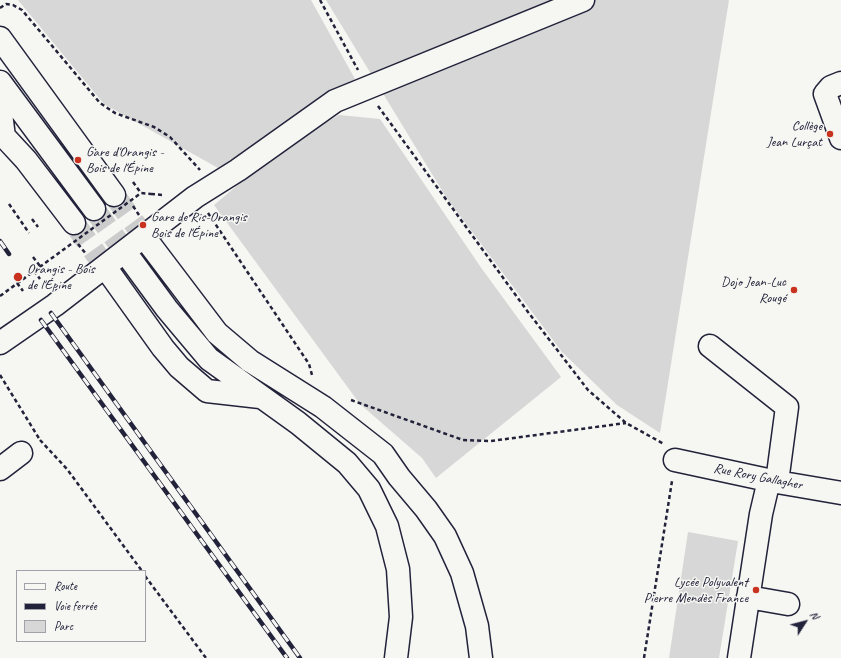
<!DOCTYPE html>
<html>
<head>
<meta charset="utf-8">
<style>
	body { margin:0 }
	#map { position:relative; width:841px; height:658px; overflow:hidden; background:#f6f6f2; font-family:Caveat,sans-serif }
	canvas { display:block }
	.legend { position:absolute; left:16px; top:570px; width:130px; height:72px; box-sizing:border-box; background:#f6f6f2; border:1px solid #a1a1a9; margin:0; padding:5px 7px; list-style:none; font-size:12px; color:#22223b }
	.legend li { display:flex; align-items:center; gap:8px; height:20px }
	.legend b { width:20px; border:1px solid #a1a1a9 }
	.north { position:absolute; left:785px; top:602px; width:40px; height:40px; -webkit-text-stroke:3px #f6f6f2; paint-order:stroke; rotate:54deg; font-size:11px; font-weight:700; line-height:16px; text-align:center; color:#22223b }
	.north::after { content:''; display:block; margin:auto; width:14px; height:18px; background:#22223b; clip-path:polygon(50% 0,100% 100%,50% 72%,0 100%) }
</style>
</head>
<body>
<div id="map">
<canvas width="841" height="658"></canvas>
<ul class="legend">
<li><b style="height:5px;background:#f6f6f2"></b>Route</li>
<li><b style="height:5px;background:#22223b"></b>Voie ferrée</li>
<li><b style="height:11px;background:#d7d7d7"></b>Parc</li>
</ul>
<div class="north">N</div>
</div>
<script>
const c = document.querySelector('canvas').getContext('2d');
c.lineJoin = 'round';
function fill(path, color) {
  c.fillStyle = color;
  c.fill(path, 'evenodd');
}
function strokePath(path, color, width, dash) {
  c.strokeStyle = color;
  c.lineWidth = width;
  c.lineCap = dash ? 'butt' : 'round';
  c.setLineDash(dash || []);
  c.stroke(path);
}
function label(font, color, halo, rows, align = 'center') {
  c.font = font + ' Caveat,sans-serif';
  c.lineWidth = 3;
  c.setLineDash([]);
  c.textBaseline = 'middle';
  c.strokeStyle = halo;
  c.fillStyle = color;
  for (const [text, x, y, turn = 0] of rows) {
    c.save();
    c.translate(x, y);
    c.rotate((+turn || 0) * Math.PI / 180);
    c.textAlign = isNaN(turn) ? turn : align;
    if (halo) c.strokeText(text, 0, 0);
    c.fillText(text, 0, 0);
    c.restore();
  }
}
const green = new Path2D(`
	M 18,0 L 311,0 L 355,79 L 218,168 L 104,104 Z
	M 326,0 L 729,0 L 660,433 L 617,405 L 562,352 L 446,197 Z
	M 339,115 L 380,119 L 482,269 L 561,377 L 436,478 L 422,458 L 360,404 L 214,205 L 283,147 Z
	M 688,532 L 738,541 L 719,658 L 669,658 Z`);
const minorTunnel = new Path2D(`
	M 114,195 L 148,242
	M 94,209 L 128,256
	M 74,223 L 108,271`);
const path = new Path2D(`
	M 320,0 L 358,70
	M 0,8 L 6,4 L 13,5 L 22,10 L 100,103 L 115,113 L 154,127 L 170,137 L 200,170
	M 378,106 L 528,312 L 588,390 L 626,423 L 664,444
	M 133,182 L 141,193
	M 151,194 L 163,195
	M 9,204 L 29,233
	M 133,206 L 139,215
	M 208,213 L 309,364 L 312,375
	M 32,219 L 38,227
	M 78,244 L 86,254
	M 33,257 L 40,266
	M 34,271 L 40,279
	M 17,283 L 23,291
	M 0,375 L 40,440
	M 351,400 L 463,440 L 491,441 L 626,423
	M 40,440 L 67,469 L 142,571
	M 145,576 L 206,658
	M 644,658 L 672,481`);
const minor = new Path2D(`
	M 0,38 L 114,195
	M 0,82 L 94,209
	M 841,83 L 831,87 L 825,94 L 841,138
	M 0,105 L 4,137
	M 0,132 L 26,160 L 74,223
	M 148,242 L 217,333 L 250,361 L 323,407 L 383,454 L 399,477 L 426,509 L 445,536 L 462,573 L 477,626 L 481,658
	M 128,256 L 167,309 L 209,359 L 298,423 L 347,463 L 369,489 L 387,526 L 398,569 L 401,617 L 396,658
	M 108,271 L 163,348 L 179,367 L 207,391 L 260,397
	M 0,343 L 55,305 L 195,197 L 238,170 L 335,101 L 583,0
	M 710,346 L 787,407 L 777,482
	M 675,460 L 777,482 L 841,493
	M 0,469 L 21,453
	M 748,597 L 788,604
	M 739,658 L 761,514 L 769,480`);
const rail = new Path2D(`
	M 0,241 L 9,254
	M 51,313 L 300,658
	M 41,320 L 287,658`);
const pathBridge = new Path2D(`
	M 0,296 L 141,193 L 151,194`);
const markers = [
	[830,134,4,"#c8321e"],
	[78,160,4,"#c8321e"],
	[143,225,4,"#c8321e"],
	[18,277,5,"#c8321e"],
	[794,290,4,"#c8321e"],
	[756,590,4,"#c8321e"]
];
const poiNames = [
	["Collège",822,126],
	["Jean Lurçat",822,142],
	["Gare d'Orangis -",86,152,"left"],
	["Bois de l'Épine",86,168,"left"],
	["Gare de Ris-Orangis",151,217,"left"],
	["Bois de l'Épine",151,233,"left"],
	["Orangis - Bois",27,269,"left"],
	["de l'Épine",27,285,"left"],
	["Dojo Jean-Luc",786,282],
	["Rougé",786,298],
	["Lycée Polyvalent",748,582],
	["Pierre Mendès France",748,598]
];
const streetNames = [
	["Rue Rory Gallagher",758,477,11]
];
fill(green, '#d7d7d7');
strokePath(minorTunnel, '#cccccd', 22, [22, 11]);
strokePath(minor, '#22223b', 25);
strokePath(path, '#22223b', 2.5, [4, 3]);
strokePath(minor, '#f6f6f2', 22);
strokePath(rail, '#22223b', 4.5);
strokePath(rail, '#f6f6f2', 3, [9]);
strokePath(pathBridge, '#22223b', 2.5, [4, 3]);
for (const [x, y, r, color] of markers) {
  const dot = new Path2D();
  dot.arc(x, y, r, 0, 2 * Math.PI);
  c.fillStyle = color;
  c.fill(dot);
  strokePath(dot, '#f6f6f2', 1.5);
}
label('14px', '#22223b', '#f6f6f2', poiNames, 'right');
label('14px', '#22223b', '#f6f6f2', streetNames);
</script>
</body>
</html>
